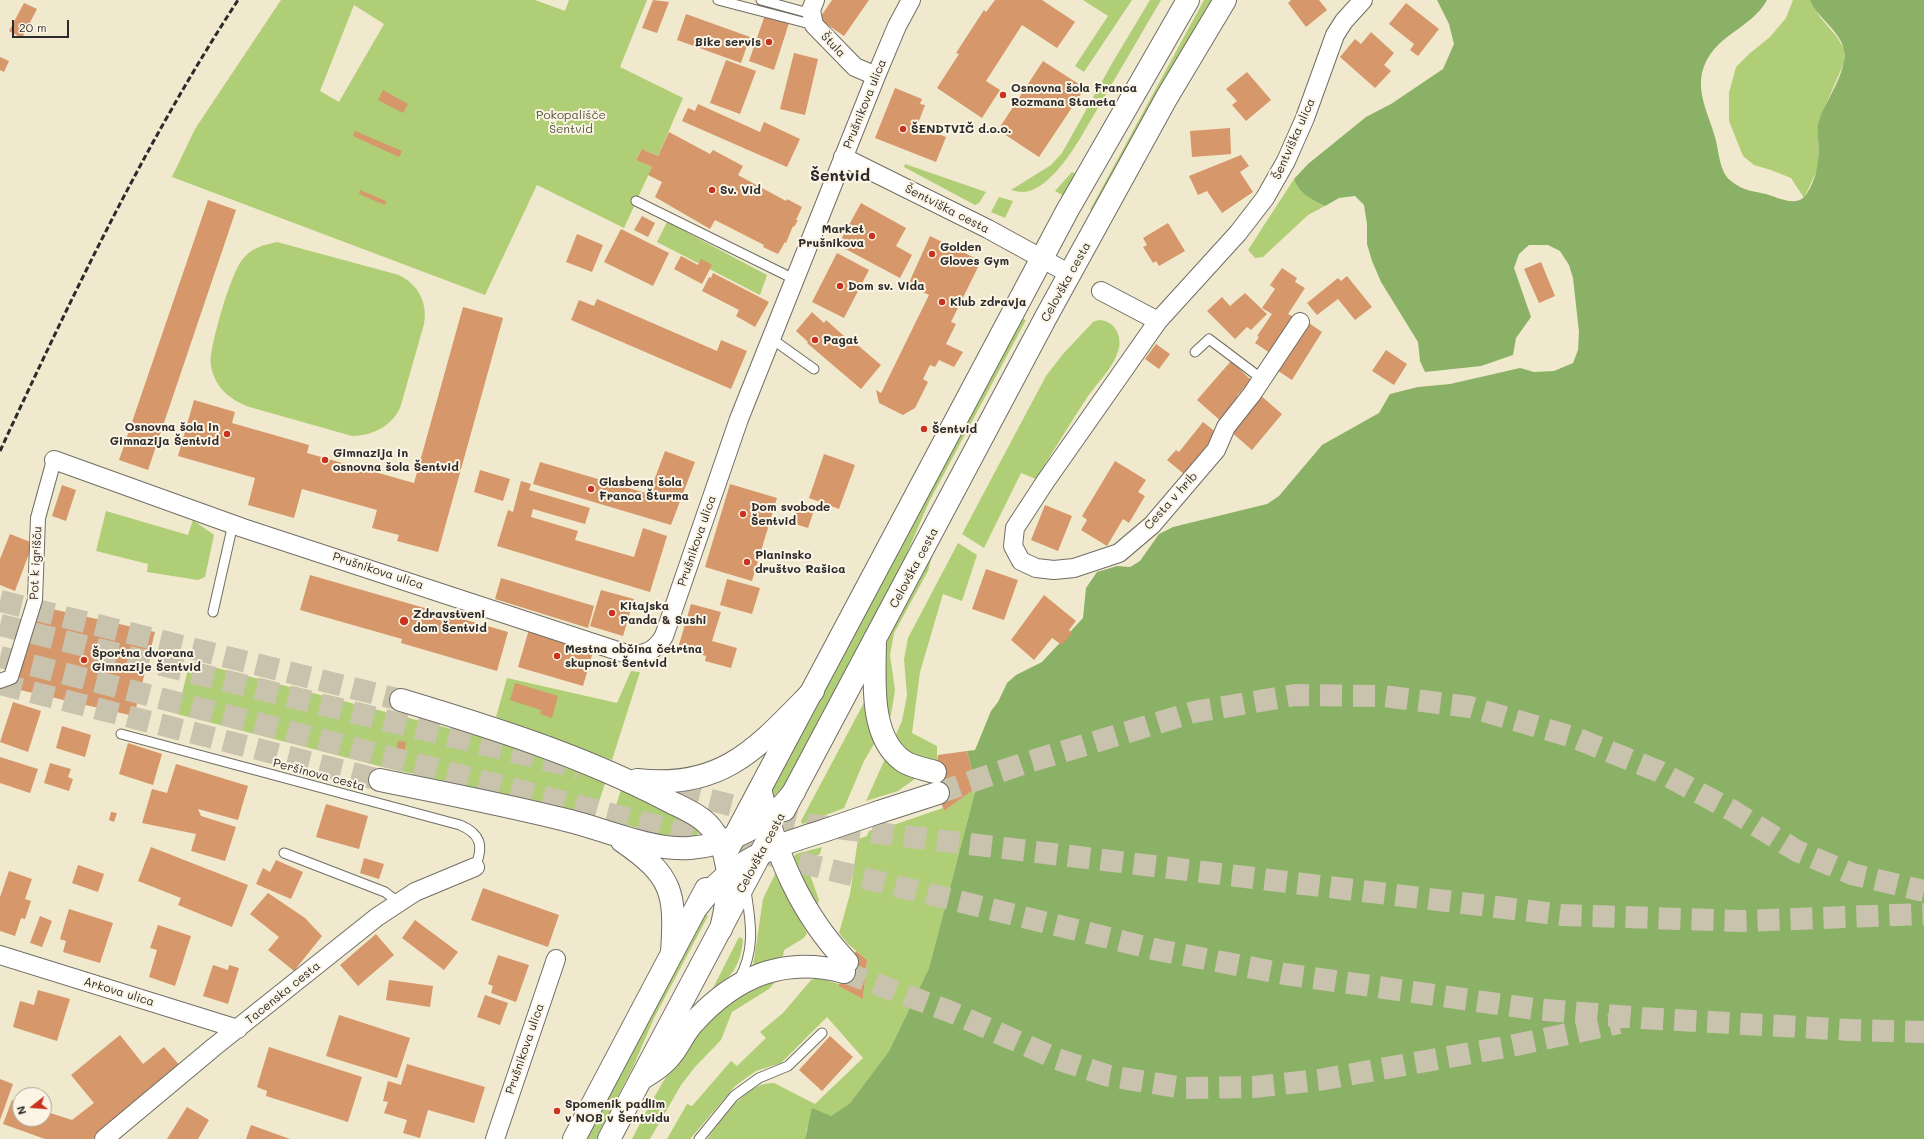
<!DOCTYPE html>
<html>
<head>
<meta charset="utf-8">
<style>
	body { margin:0 }
	#map { position:relative; width:1924px; height:1139px; overflow:hidden; background:#f1e9cd; font-family:Mali,sans-serif }
	canvas { display:block }
	.north { position:absolute; left:12px; top:1087px; width:40px; height:40px; box-sizing:border-box; background:#fcf5e5; border:1px solid #a8a49b; border-radius:50%; rotate:253deg; font-size:11px; font-weight:700; line-height:16px; text-align:center; color:#2b2b2b }
	.north::after { content:''; display:block; margin:auto; width:14px; height:18px; background:#c8321e; clip-path:polygon(50% 0,100% 100%,50% 72%,0 100%) }
	.scale { position:absolute; left:12px; top:20px; width:57px; height:18px; box-sizing:border-box; border:2px solid #2b2b2b; border-top:0; padding-left:5px; font-size:12px; line-height:14px; white-space:nowrap; color:#2b2b2b; -webkit-text-stroke:3px #fcf5e5; paint-order:stroke }
</style>
</head>
<body>
<div id="map">
<canvas width="1924" height="1139"></canvas>
<div class="north">N</div>
<div class="scale">20 m</div>
</div>
<script>
const c = document.querySelector('canvas').getContext('2d');
c.lineJoin = 'round';
function fill(path, color) {
  c.fillStyle = color;
  c.fill(path, 'evenodd');
}
function strokePath(path, color, width, dash) {
  c.strokeStyle = color;
  c.lineWidth = width;
  c.lineCap = dash ? 'butt' : 'round';
  c.setLineDash(dash || []);
  c.stroke(path);
}
function label(font, color, halo, rows, align = 'center') {
  c.font = font + ' Mali,sans-serif';
  c.lineWidth = 4;
  c.setLineDash([]);
  c.textBaseline = 'middle';
  c.strokeStyle = halo;
  c.fillStyle = color;
  for (const [text, x, y, turn = 0] of rows) {
    c.save();
    c.translate(x, y);
    c.rotate((+turn || 0) * Math.PI / 180);
    c.textAlign = isNaN(turn) ? turn : align;
    if (halo) c.strokeText(text, 0, 0);
    c.fillText(text, 0, 0);
    c.restore();
  }
}
const green = new Path2D(`
	M 281,0 L 535,0 L 565,11 L 569,0 L 647,0 L 620,67 L 683,98 L 658,156 L 642,149 L 636,160 L 652,167 L 624,228 L 537,185 L 485,295 L 172,177 L 195,129 ZM 354,5 L 384,24 L 339,102 L 320,91 Z
	M 1083,0 L 1132,0 L 1084,72 L 1075,66 L 1108,16 Z
	M 1150,0 L 1161,0 L 1078,142 C 1067,159 1046,190 1024,192 C 1020,192 1015,191 1011,190 L 1051,165 L 1062,153 L 1114,60 Z
	M 1204,0 L 1213,0 L 1092,212 L 1090,210 Z
	M 1793,0 L 1810,0 L 1820,17 L 1837,37 L 1844,49 L 1844,63 L 1818,122 L 1818,168 L 1804,198 L 1791,178 L 1771,170 L 1754,165 L 1743,156 L 1729,121 L 1729,93 L 1736,67 L 1749,54 L 1770,37 L 1786,18 Z
	M 905,164 L 986,192 L 979,203 L 975,205 L 904,167 Z
	M 1072,172 L 1077,175 L 1064,196 L 1055,191 Z
	M 1294,179 C 1299,194 1311,199 1325,206 L 1308,215 L 1263,257 L 1255,258 L 1248,250 Z
	M 999,197 L 1013,201 L 1005,218 L 991,212 Z
	M 667,222 L 767,275 L 760,295 L 657,242 Z
	M 277,242 L 399,275 C 418,285 428,302 424,324 L 401,405 C 394,425 373,436 352,436 L 246,406 C 233,400 219,391 214,376 C 211,370 210,362 211,355 C 214,334 230,276 242,260 C 251,248 263,245 277,242 Z
	M 1023,319 L 1026,320 L 929,502 L 900,569 L 791,775 L 781,789 L 767,803 L 766,800 Z
	M 1099,320 C 1113,320 1122,334 1119,348 C 1114,367 1099,381 1088,396 C 1070,424 1053,451 1036,479 L 1021,473 L 984,548 L 962,534 L 1046,376 L 1063,354 L 1093,322 Z
	M 106,511 L 188,535 L 193,520 L 214,535 L 205,577 L 198,580 L 147,572 L 148,564 L 96,551 Z
	M 958,543 L 977,555 L 962,601 L 943,594 L 920,672 L 912,733 L 937,746 L 937,763 L 898,791 L 866,801 L 902,721 L 907,695 L 904,659 L 908,638 Z
	M 932,556 L 928,571 L 894,633 L 890,655 L 895,690 L 891,715 L 864,761 L 844,808 L 802,824 L 801,821 L 867,697 L 888,639 Z
	M 190,661 L 474,735 L 509,746 L 605,783 L 595,815 L 383,767 L 177,714 Z
	M 631,671 L 640,672 L 612,760 L 496,717 L 507,678 L 617,703 Z
	M 976,788 L 929,968 L 889,1051 L 850,1103 L 831,1116 L 807,1127 L 805,1139 L 707,1139 C 722,1119 747,1081 774,1083 L 815,1104 L 863,1058 L 827,1017 L 781,1063 L 756,1071 L 735,1086 L 690,1139 L 667,1139 L 687,1104 L 692,1106 L 731,1061 L 737,1066 L 766,1038 L 760,1032 L 783,1013 L 811,980 L 818,978 L 839,984 L 838,986 L 863,999 L 867,960 L 848,944 L 839,933 L 850,894 L 858,839 L 867,836 L 869,831 L 872,830 L 873,832 L 943,808 L 944,811 Z
	M 621,790 L 687,821 L 699,833 C 686,845 628,825 611,820 Z
	M 822,847 L 820,854 L 811,858 L 807,866 L 819,900 L 817,906 L 792,859 L 796,854 Z
	M 776,872 L 787,897 L 807,933 L 804,938 L 784,950 L 783,956 L 753,966 L 763,899 Z
	M 704,914 L 708,916 L 654,1018 L 633,1067 L 596,1139 L 585,1139 Z
	M 739,937 L 743,939 C 741,965 732,977 711,992 Z
	M 777,980 L 769,989 L 732,1012 L 721,1040 L 695,1067 L 681,1085 L 650,1139 L 632,1139 C 658,1088 687,1034 735,1000 C 747,991 763,986 777,980 Z`);
const forest = new Path2D(`
	M 1437,0 L 1767,0 C 1751,30 1711,35 1702,73 C 1697,97 1711,119 1716,141 C 1719,153 1720,172 1730,180 C 1745,193 1755,190 1772,196 C 1780,199 1795,205 1803,198 C 1806,196 1808,191 1810,188 C 1819,170 1819,157 1818,138 C 1818,132 1817,125 1819,120 C 1826,100 1848,71 1844,50 C 1840,30 1817,18 1810,0 L 1924,0 L 1924,1139 L 805,1139 L 812,1108 L 831,1116 L 850,1103 L 889,1051 L 929,968 L 976,788 L 967,751 L 975,750 L 991,711 L 998,702 L 1007,683 L 1016,675 L 1042,662 L 1083,618 L 1086,588 L 1097,572 L 1117,566 L 1130,567 L 1140,561 L 1159,534 L 1173,527 L 1267,504 L 1279,496 L 1322,445 L 1379,413 L 1390,394 L 1418,387 L 1450,384 L 1520,368 L 1534,372 L 1554,371 L 1573,363 L 1578,350 L 1579,332 L 1573,278 L 1569,265 L 1560,251 L 1548,245 L 1529,245 L 1519,254 L 1514,268 L 1531,317 L 1516,338 L 1513,355 L 1481,366 L 1425,372 L 1420,361 L 1418,342 L 1381,282 L 1372,261 L 1367,244 L 1367,224 L 1364,205 L 1355,196 L 1339,198 L 1325,206 C 1311,199 1299,194 1294,179 L 1308,164 L 1366,117 L 1391,104 L 1443,69 L 1454,44 L 1449,24 Z`);
const building = new Path2D(`
	M 653,0 L 669,2 L 657,33 L 642,28 Z
	M 832,0 L 869,0 L 844,36 L 819,19 Z
	M 995,0 L 1042,0 L 1075,22 L 1057,48 L 1022,25 L 986,81 L 1000,90 L 982,118 L 937,88 L 959,54 L 956,53 L 984,10 L 986,12 Z
	M 1291,0 L 1319,0 L 1327,10 L 1306,27 L 1288,3 Z
	M 24,3 L 37,9 L 22,38 L 9,31 Z
	M 1406,3 L 1439,29 L 1418,56 L 1410,50 L 1414,44 L 1389,24 Z
	M 686,14 L 750,37 L 741,63 L 677,40 Z
	M 765,15 L 789,23 L 774,70 L 749,61 Z
	M 1371,32 L 1394,53 L 1384,65 L 1391,71 L 1375,88 L 1340,57 L 1355,39 L 1361,44 Z
	M 794,53 L 818,59 L 805,115 L 780,109 Z
	M 0,57 L 9,61 L 4,72 L 0,70 Z
	M 726,60 L 756,71 L 740,114 L 710,103 Z
	M 1043,61 L 1085,88 L 1039,157 L 998,130 Z
	M 1247,72 L 1271,100 L 1246,121 L 1232,105 L 1237,101 L 1226,89 Z
	M 895,88 L 922,99 L 920,104 L 925,105 L 917,126 L 946,137 L 936,162 L 875,138 Z
	M 383,90 L 408,104 L 403,113 L 378,100 Z
	M 698,104 L 760,132 L 764,122 L 800,139 L 787,167 L 682,121 L 688,108 L 695,111 Z
	M 1230,128 L 1231,154 L 1192,157 L 1190,131 Z
	M 355,131 L 402,151 L 399,157 L 353,136 Z
	M 669,132 L 710,154 L 713,150 L 743,166 L 738,175 L 786,201 L 787,199 L 802,207 L 796,220 L 798,220 L 794,227 L 793,226 L 786,243 L 785,242 L 778,254 L 763,247 L 764,245 L 715,220 L 710,229 L 655,197 L 662,182 L 648,175 L 652,167 L 636,160 L 642,149 L 658,156 Z
	M 1241,155 L 1249,166 L 1240,172 L 1253,192 L 1222,213 L 1207,191 L 1198,195 L 1189,176 Z
	M 360,190 L 386,201 L 385,205 L 359,194 Z
	M 208,200 L 236,210 L 148,470 L 119,460 Z
	M 861,203 L 906,228 L 896,246 L 912,255 L 900,278 L 838,245 Z
	M 642,216 L 655,223 L 648,237 L 634,230 Z
	M 1168,223 L 1185,251 L 1159,266 L 1156,261 L 1153,263 L 1143,247 L 1147,245 L 1143,238 Z
	M 621,229 L 669,253 L 653,286 L 604,262 Z
	M 577,234 L 603,245 L 592,272 L 566,262 Z
	M 930,236 L 981,261 L 951,322 L 956,324 L 946,344 L 963,352 L 954,367 L 939,360 L 935,367 L 930,365 L 923,379 L 928,382 L 915,408 L 903,415 L 879,403 L 876,390 L 881,393 L 929,295 L 908,285 Z
	M 837,253 L 869,270 L 844,318 L 812,302 Z
	M 681,256 L 698,265 L 701,259 L 712,265 L 702,284 L 674,269 Z
	M 1541,262 L 1555,296 L 1539,303 L 1524,269 Z
	M 1282,268 L 1297,278 L 1295,282 L 1305,288 L 1288,314 L 1294,317 L 1270,353 L 1255,343 L 1259,337 L 1257,336 L 1272,314 L 1262,308 L 1275,289 L 1270,285 Z
	M 713,273 L 769,302 L 755,327 L 736,316 L 739,310 L 702,291 L 709,277 L 711,278 Z
	M 1347,276 L 1372,307 L 1355,320 L 1338,299 L 1317,315 L 1307,303 L 1338,278 L 1341,281 Z
	M 1245,293 L 1267,314 L 1251,330 L 1247,327 L 1235,339 L 1207,311 L 1222,297 L 1230,306 Z
	M 597,299 L 717,351 L 721,340 L 747,351 L 731,389 L 571,320 L 579,300 L 594,306 Z
	M 463,307 L 503,318 L 438,552 L 397,541 L 399,535 L 372,528 L 377,510 L 302,489 L 294,518 L 248,505 L 255,478 L 178,456 L 194,400 L 235,412 L 232,423 L 309,445 L 307,453 L 414,483 Z
	M 812,312 L 824,323 L 826,320 L 853,344 L 854,342 L 881,365 L 861,389 L 807,343 L 808,342 L 796,331 Z
	M 1306,321 L 1322,332 L 1292,380 L 1275,369 Z
	M 1156,344 L 1170,354 L 1159,369 L 1145,359 Z
	M 1386,350 L 1407,364 L 1394,385 L 1372,371 Z
	M 1231,361 L 1251,380 L 1237,396 L 1243,400 L 1223,423 L 1197,400 Z
	M 1260,395 L 1282,414 L 1252,450 L 1230,431 Z
	M 1203,422 L 1217,433 L 1184,474 L 1167,460 L 1176,450 L 1179,452 Z
	M 665,451 L 695,462 L 671,525 L 533,484 L 540,462 L 649,494 Z
	M 824,454 L 855,465 L 839,509 L 809,498 Z
	M 1115,461 L 1146,480 L 1138,492 L 1145,496 L 1129,523 L 1123,519 L 1107,546 L 1081,530 L 1087,520 L 1082,516 Z
	M 480,470 L 510,479 L 503,501 L 474,492 Z
	M 521,481 L 531,484 L 529,490 L 590,508 L 585,524 L 533,509 L 531,517 L 578,531 L 575,540 L 634,557 L 643,528 L 667,536 L 650,592 L 497,546 L 508,510 L 513,512 Z
	M 730,484 L 777,498 L 752,581 L 705,567 Z
	M 62,485 L 76,490 L 66,521 L 52,516 Z
	M 797,505 L 814,510 L 808,528 L 792,523 Z
	M 1045,505 L 1072,516 L 1058,551 L 1031,540 Z
	M 10,534 L 33,543 L 15,591 L 0,585 L 0,559 Z
	M 986,569 L 1018,580 L 1004,620 L 972,609 Z
	M 310,575 L 508,632 L 497,671 L 401,643 L 402,639 L 300,610 Z
	M 501,578 L 594,606 L 588,628 L 495,599 Z
	M 727,579 L 760,588 L 752,614 L 720,605 Z
	M 601,590 L 634,599 L 623,636 L 590,626 Z
	M 1044,595 L 1076,621 L 1069,630 L 1072,633 L 1062,645 L 1052,638 L 1034,660 L 1011,640 Z
	M 691,604 L 721,612 L 712,641 L 737,648 L 731,668 L 705,661 L 706,656 L 678,648 Z
	M 34,605 L 155,632 L 134,716 L 11,688 Z
	M 530,626 L 595,645 L 583,686 L 518,667 Z
	M 515,683 L 558,696 L 552,718 L 540,714 L 541,710 L 510,700 Z
	M 13,702 L 41,711 L 28,752 L 0,742 Z
	M 62,726 L 91,735 L 85,757 L 56,748 Z
	M 398,741 L 406,742 L 404,754 L 396,753 Z
	M 128,743 L 162,754 L 153,785 L 119,774 Z
	M 967,751 L 976,788 L 944,811 L 934,783 L 938,755 Z
	M 0,757 L 38,769 L 30,793 L 0,783 Z
	M 50,763 L 71,769 L 68,777 L 73,779 L 69,791 L 44,783 Z
	M 176,764 L 248,786 L 238,820 L 198,809 L 201,816 L 236,827 L 225,861 L 191,851 L 196,834 L 142,823 L 152,789 L 167,793 Z
	M 326,804 L 368,816 L 359,849 L 316,837 Z
	M 111,812 L 117,813 L 114,822 L 109,820 Z
	M 151,847 L 248,885 L 232,927 L 178,905 L 181,898 L 138,881 Z
	M 364,858 L 384,864 L 379,879 L 360,873 Z
	M 276,860 L 303,872 L 291,899 L 256,884 L 263,868 L 270,872 Z
	M 78,865 L 104,874 L 98,892 L 72,883 Z
	M 9,871 L 32,879 L 25,899 L 31,901 L 25,919 L 21,918 L 15,936 L 0,931 L 0,897 Z
	M 483,888 L 559,915 L 548,947 L 471,920 Z
	M 268,893 L 305,918 L 322,936 L 294,971 L 268,950 L 279,937 L 250,914 Z
	M 69,909 L 113,923 L 100,963 L 63,952 L 66,941 L 60,939 Z
	M 40,916 L 52,921 L 42,947 L 30,943 Z
	M 415,920 L 458,952 L 444,970 L 402,938 Z
	M 158,925 L 191,936 L 175,986 L 149,977 L 157,950 L 150,948 Z
	M 376,934 L 394,955 L 358,986 L 340,965 Z
	M 856,951 L 867,960 L 863,999 L 838,986 Z
	M 498,955 L 529,965 L 516,1002 L 491,993 L 493,986 L 488,984 Z
	M 213,965 L 228,970 L 229,965 L 239,968 L 228,1004 L 203,996 Z
	M 389,980 L 433,986 L 430,1007 L 386,1000 Z
	M 38,990 L 70,999 L 57,1041 L 13,1027 L 20,1001 L 34,1005 Z
	M 485,995 L 508,1003 L 500,1025 L 477,1017 Z
	M 339,1015 L 410,1038 L 397,1078 L 326,1056 Z
	M 120,1035 L 143,1064 L 164,1047 L 181,1067 L 93,1139 L 45,1139 L 3,1124 L 12,1100 L 20,1103 L 20,1119 L 44,1119 L 44,1111 L 72,1120 L 94,1103 L 71,1075 Z
	M 830,1036 L 853,1057 L 822,1091 L 799,1070 Z
	M 269,1047 L 362,1077 L 348,1122 L 266,1096 L 267,1091 L 257,1087 Z
	M 407,1064 L 485,1087 L 474,1123 L 428,1110 L 420,1138 L 403,1133 L 407,1120 L 384,1113 L 388,1102 L 383,1101 L 388,1081 L 401,1085 Z
	M 0,1079 L 13,1084 L 0,1120 Z
	M 187,1107 L 209,1120 L 198,1139 L 167,1139 Z
	M 251,1125 L 290,1139 L 246,1139 Z`);
const motorwayTunnel = new Path2D(`
	M 0,601 L 401,700
	M 0,625 L 579,768
	M 0,657 L 786,859 L 1158,950 L 1285,974 L 1534,1009 L 1642,1018 L 1850,1030 L 1924,1032
	M 0,684 L 380,780
	M 646,784 L 811,825 L 1563,915 L 1743,921 L 1924,914
	M 938,793 L 1025,763 L 1194,712 L 1295,695 L 1383,696 L 1470,707 L 1573,737 L 1658,771 L 1733,811 L 1797,851 L 1852,874 L 1924,891
	M 844,972 L 951,1012 L 1057,1059 L 1109,1076 L 1184,1088 L 1254,1087 L 1319,1080 L 1511,1046 L 1619,1023`);
const service = new Path2D(`
	M 718,0 L 814,25
	M 761,0 L 812,14
	M 636,201 L 796,280
	M 772,339 L 814,369
	M 1195,352 L 1209,339 L 1262,379
	M 213,612 L 233,524
	M 121,734 L 460,825 C 481,834 484,846 475,867
	M 284,853 L 385,892 L 398,902
	M 738,981 C 756,951 751,923 746,891
	M 699,1139 L 734,1096 L 759,1078 L 788,1066 L 822,1033`);
const pedestrian = new Path2D(`
	M 0,681 L 11,677 L 35,600 L 38,518 L 54,460`);
const minor = new Path2D(`
	M 815,0 L 811,10 L 814,25 L 855,67 L 876,76
	M 843,157 L 988,229 L 1070,274
	M 1101,291 L 1158,321
	M 1300,322 L 1252,394 L 1226,427 L 1216,450 L 1152,525 L 1119,553 L 1074,568 L 1054,570 L 1036,568 L 1021,561 L 1013,546 L 1015,528 L 1045,482 L 1158,321 L 1238,233 L 1265,198 L 1286,161 L 1305,118 L 1335,35 L 1344,21 L 1363,0
	M 54,460 L 243,528 L 630,655 C 646,655 656,650 664,636 L 739,419 L 876,76 L 897,26 L 911,0
	M 0,955 L 238,1029
	M 104,1139 L 214,1047 L 377,917 L 415,892 L 475,867
	M 495,1139 L 556,959`);
const primary = new Path2D(`
	M 784,810 L 1046,317 L 1167,97 L 1225,0
	M 729,847 L 1067,211 L 1188,0
	M 574,1139 L 706,889
	M 609,1139 L 765,845`);
const motorway = new Path2D(`
	M 875,639 C 875,677 868,736 903,761 C 912,767 925,769 935,772
	M 401,700 C 491,727 583,756 667,800 C 684,809 704,816 714,832 C 734,862 729,896 721,929
	M 380,780 C 444,793 507,805 570,821 C 606,830 654,851 690,848 C 730,845 770,823 794,792
	M 637,780 C 723,790 758,747 813,691
	M 760,789 C 776,854 800,913 847,962
	M 879,812 L 938,793
	M 622,841 C 673,876 676,893 672,953
	M 698,906 C 733,859 772,847 826,830
	M 641,1079 C 652,1072 664,1065 672,1054 C 680,1044 685,1031 694,1022 C 736,976 784,956 844,972`);
const rail = new Path2D(`
	M 0,451 C 72,296 145,143 238,0`);
const motorwayBridge = new Path2D(`
	M 826,830 L 879,812`);
const markers = [
	[769,42,4,"#c8321e"],
	[1003,95,4,"#c8321e"],
	[903,129,4,"#c8321e"],
	[712,190,4,"#c8321e"],
	[872,236,4,"#c8321e"],
	[932,254,4,"#c8321e"],
	[840,286,4,"#c8321e"],
	[942,302,4,"#c8321e"],
	[815,340,4,"#c8321e"],
	[924,429,4,"#c8321e"],
	[227,434,4,"#c8321e"],
	[325,460,4,"#c8321e"],
	[591,489,4,"#c8321e"],
	[743,514,4,"#c8321e"],
	[747,562,4,"#c8321e"],
	[612,613,4,"#c8321e"],
	[404,621,5,"#c8321e"],
	[557,656,4,"#c8321e"],
	[84,660,4,"#c8321e"],
	[557,1111,4,"#c8321e"]
];
const poiNames = [
	["Bike servis",761,42,"right"],
	["Osnovna šola Franca",1011,88],
	["Rozmana Staneta",1011,102],
	["ŠENDTVIČ d.o.o.",911,129],
	["Sv. Vid",720,190],
	["Market",864,229,"right"],
	["Prušnikova",864,243,"right"],
	["Golden",940,247],
	["Gloves Gym",940,261],
	["Dom sv. Vida",848,286],
	["Klub zdravja",950,302],
	["Pagat",823,340],
	["Osnovna šola in",219,427,"right"],
	["Gimnazija Šentvid",219,441,"right"],
	["Šentvid",932,429],
	["Gimnazija in",333,453],
	["osnovna šola Šentvid",333,467],
	["Glasbena šola",599,482],
	["Franca Šturma",599,496],
	["Dom svobode",751,507],
	["Šentvid",751,521],
	["Planinsko",755,555],
	["društvo Rašica",755,569],
	["Kitajska",620,606],
	["Panda & Sushi",620,620],
	["Zdravstveni",413,614],
	["dom Šentvid",413,628],
	["Mestna občina četrtna",565,649],
	["skupnost Šentvid",565,663],
	["Športna dvorana",92,653],
	["Gimnazije Šentvid",92,667],
	["Spomenik padlim",565,1104],
	["v NOB v Šentvidu",565,1118]
];
const streetNames = [
	["Štula",833,45,46],
	["Prušnikova ulica",865,104,-68],
	["Šentviška ulica",1294,139,-66],
	["Šentviška cesta",947,209,27],
	["Celovška cesta",1066,282,-61],
	["Cesta v hrib",1171,501,-48],
	["Prušnikova ulica",697,541,-71],
	["Pot k igrišču",36,563,-87],
	["Celovška cesta",914,568,-62],
	["Prušnikova ulica",378,571,18],
	["Peršinova cesta",319,775,15],
	["Celovška cesta",761,853,-62],
	["Arkova ulica",119,992,17],
	["Tacenska cesta",283,993,-39],
	["Prušnikova ulica",525,1049,-71]
];
const parkNames = [
	["Pokopališče",571,115],
	["Šentvid",571,129]
];
const districtNames = [
	["Šentvid",840,176]
];
fill(green, '#afce75');
fill(forest, '#8bb166');
fill(building, '#d6976a');
strokePath(motorwayTunnel, '#c9c3ad', 22, [22, 11]);
strokePath(service, '#706e64', 11);
strokePath(pedestrian, '#706e64', 16);
strokePath(minor, '#706e64', 20);
strokePath(primary, '#706e64', 24);
strokePath(motorway, '#706e64', 24);
strokePath(service, '#fff', 9);
strokePath(pedestrian, '#fff', 14);
strokePath(minor, '#fff', 18);
strokePath(primary, '#fff', 22);
strokePath(motorway, '#fff', 22);
strokePath(rail, '#2b2b2b', 3, [6, 3]);
strokePath(motorwayBridge, '#706e64', 24, []);
strokePath(motorwayBridge, '#fff', 22);
for (const [x, y, r, color] of markers) {
  const dot = new Path2D();
  dot.arc(x, y, r, 0, 2 * Math.PI);
  c.fillStyle = color;
  c.fill(dot);
  strokePath(dot, '#fcf5e5', 1.5);
}
label('bold 12px', '#2b2b2b', '#fcf5e5', poiNames, 'left');
label('12px', '#2b2b2b', '#fcf5e5', streetNames);
label('12px', '#4c543e', '#fcf5e5', parkNames);
label('bold 16px', '#2b2b2b', '#fcf5e5', districtNames);
</script>
</body>
</html>
